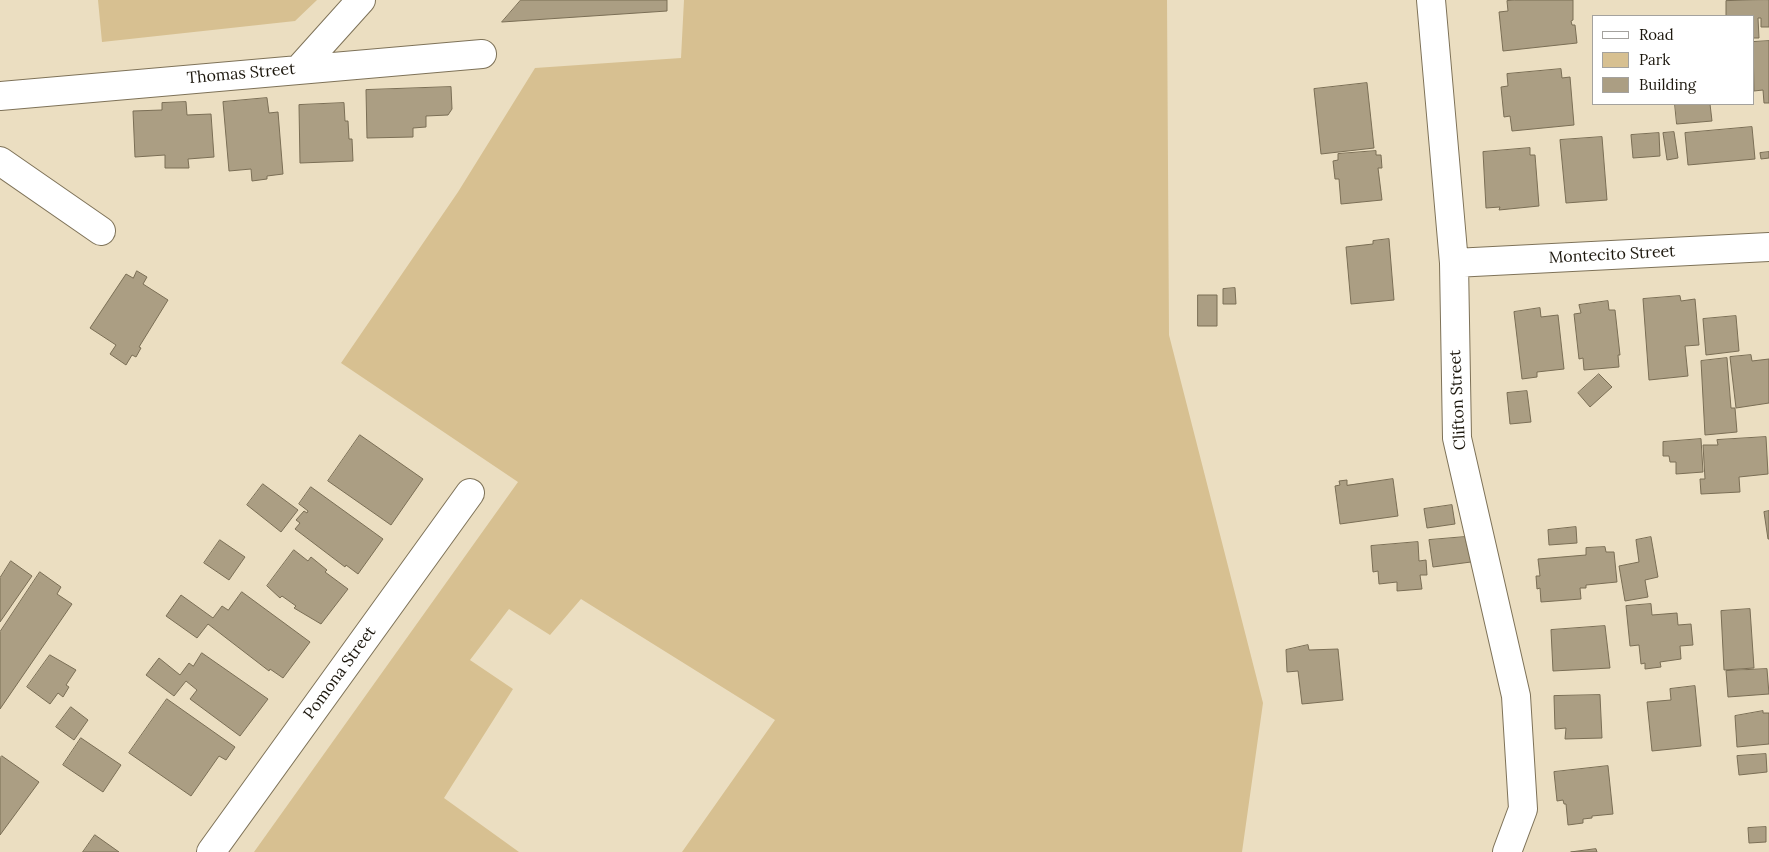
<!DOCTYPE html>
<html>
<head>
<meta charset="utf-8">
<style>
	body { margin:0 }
	#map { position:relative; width:1769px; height:852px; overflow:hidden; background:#ebdec1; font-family:Lora,serif }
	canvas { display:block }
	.legend { position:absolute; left:1592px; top:15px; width:162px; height:90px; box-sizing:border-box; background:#fff; border:1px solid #a4a29e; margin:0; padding:6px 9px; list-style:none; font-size:15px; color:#1c170d }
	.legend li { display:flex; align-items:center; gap:10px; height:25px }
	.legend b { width:25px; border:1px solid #a4a29e }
</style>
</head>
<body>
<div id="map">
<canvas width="1769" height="852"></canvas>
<ul class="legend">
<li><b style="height:6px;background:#fff"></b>Road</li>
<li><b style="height:14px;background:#d7c091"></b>Park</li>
<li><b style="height:14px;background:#ab9e83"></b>Building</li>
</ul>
</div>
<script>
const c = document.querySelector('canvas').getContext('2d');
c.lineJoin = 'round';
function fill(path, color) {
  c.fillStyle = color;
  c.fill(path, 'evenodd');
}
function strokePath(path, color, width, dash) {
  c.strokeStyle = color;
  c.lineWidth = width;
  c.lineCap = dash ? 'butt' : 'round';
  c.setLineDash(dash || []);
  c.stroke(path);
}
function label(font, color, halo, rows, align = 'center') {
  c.font = font + ' Lora,serif';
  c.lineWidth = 5;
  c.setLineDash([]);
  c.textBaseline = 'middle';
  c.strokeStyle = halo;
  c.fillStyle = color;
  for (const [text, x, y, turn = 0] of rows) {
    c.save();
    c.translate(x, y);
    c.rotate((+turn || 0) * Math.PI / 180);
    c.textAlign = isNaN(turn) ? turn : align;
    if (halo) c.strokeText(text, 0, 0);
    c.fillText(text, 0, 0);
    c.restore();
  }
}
const green = new Path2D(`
	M 98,0 L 317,0 L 295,21 L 102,42 Z
	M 684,0 L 1167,0 L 1169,335 L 1263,703 L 1242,852 L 682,852 L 775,720 L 581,599 L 550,635 L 509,609 L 470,660 L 513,689 L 444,798 L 519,852 L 254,852 L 518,482 L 341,363 L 458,192 L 535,68 L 681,58 Z`);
const building = new Path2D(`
	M 521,0 L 667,0 L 667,11 L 502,22 Z
	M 1515,0 L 1573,0 L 1573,20 L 1571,21 L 1572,25 L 1575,25 L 1577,43 L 1503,51 L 1499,12 L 1508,11 L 1507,1 Z
	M 1769,0 L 1769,27 L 1761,27 L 1761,18 L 1758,18 L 1759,38 L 1753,38 L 1753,16 L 1726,16 L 1726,1 Z
	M 1769,41 L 1769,103 L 1764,103 L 1763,90 L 1754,91 L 1753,42 Z
	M 1561,69 L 1562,78 L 1570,77 L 1574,125 L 1512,131 L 1510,116 L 1504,117 L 1501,87 L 1508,86 L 1507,74 Z
	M 1367,83 L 1374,148 L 1321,154 L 1314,89 Z
	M 451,87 L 452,109 L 448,115 L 426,116 L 426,127 L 413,128 L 413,137 L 367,138 L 366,90 Z
	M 267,98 L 269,113 L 278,112 L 283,174 L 267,176 L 267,179 L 252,181 L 251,169 L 229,171 L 223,102 Z
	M 186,102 L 187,115 L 211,114 L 214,157 L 188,159 L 189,168 L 165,168 L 165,155 L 135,157 L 133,111 L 162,110 L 162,103 Z
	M 344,103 L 345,121 L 348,121 L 349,139 L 352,139 L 353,161 L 300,163 L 299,105 Z
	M 1675,104 L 1710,104 L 1712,121 L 1677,124 Z
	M 1752,127 L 1755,159 L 1688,165 L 1685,133 Z
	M 1674,132 L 1678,158 L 1667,160 L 1663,133 Z
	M 1659,133 L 1660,156 L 1633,158 L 1631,135 Z
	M 1602,137 L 1607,200 L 1566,203 L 1560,140 Z
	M 1530,148 L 1530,155 L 1535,155 L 1539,206 L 1499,210 L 1500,207 L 1486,208 L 1483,152 Z
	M 1376,151 L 1376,155 L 1381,155 L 1382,168 L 1378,168 L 1382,200 L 1341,204 L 1339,179 L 1335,179 L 1333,161 L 1338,160 L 1338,154 Z
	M 1769,152 L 1769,158 L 1761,159 L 1760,153 Z
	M 1389,239 L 1394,300 L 1351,304 L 1346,247 L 1373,244 L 1373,241 Z
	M 137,271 L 147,277 L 143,284 L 168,300 L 139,347 L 141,348 L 136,357 L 132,355 L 126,365 L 110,354 L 116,345 L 90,328 L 126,274 L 133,278 Z
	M 1235,288 L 1236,304 L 1223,304 L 1223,289 Z
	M 1198,295 L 1217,295 L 1217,326 L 1198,326 Z
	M 1680,296 L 1681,301 L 1695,299 L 1699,345 L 1685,346 L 1688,376 L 1649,380 L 1643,299 Z
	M 1608,301 L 1609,310 L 1615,310 L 1620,355 L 1618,355 L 1619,367 L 1584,370 L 1583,358 L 1579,359 L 1574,314 L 1581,313 L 1579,305 Z
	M 1540,308 L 1541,317 L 1558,315 L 1564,369 L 1537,372 L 1537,377 L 1522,379 L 1514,312 Z
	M 1736,316 L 1739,351 L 1706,355 L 1703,319 Z
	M 1751,355 L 1752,361 L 1769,359 L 1769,403 L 1736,408 L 1730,357 Z
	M 1727,358 L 1731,408 L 1735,408 L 1737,432 L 1705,435 L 1701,361 Z
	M 1599,374 L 1612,387 L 1590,407 L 1578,393 Z
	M 1527,391 L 1531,422 L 1510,424 L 1507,393 Z
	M 360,435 L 423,479 L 391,525 L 328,481 Z
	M 1766,437 L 1768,474 L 1739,477 L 1740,492 L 1701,494 L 1700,479 L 1705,479 L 1703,445 L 1718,445 L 1717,440 Z
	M 1701,439 L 1703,472 L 1676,474 L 1676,462 L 1670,462 L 1669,456 L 1663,456 L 1663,442 Z
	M 1393,479 L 1398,516 L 1340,524 L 1335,486 L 1340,485 L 1339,481 L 1347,480 L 1347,485 Z
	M 263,484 L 298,510 L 281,532 L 247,505 Z
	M 311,487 L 383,539 L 358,574 L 346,565 L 345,567 L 295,529 L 300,523 L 296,520 L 304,511 L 307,513 L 308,511 L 299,504 Z
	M 1452,505 L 1455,524 L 1427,528 L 1424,509 Z
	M 1769,511 L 1769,539 L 1768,539 L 1764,512 Z
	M 1576,527 L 1577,543 L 1549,545 L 1548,530 Z
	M 1465,537 L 1471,562 L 1433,567 L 1429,540 Z
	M 1651,537 L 1658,577 L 1645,580 L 1648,597 L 1625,601 L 1619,566 L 1639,562 L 1636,540 Z
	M 220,540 L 245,557 L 229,580 L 204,563 Z
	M 1418,542 L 1419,561 L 1426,560 L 1427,575 L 1420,575 L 1422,589 L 1397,591 L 1397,582 L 1379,584 L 1378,571 L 1373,572 L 1371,546 Z
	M 1605,547 L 1606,552 L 1614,552 L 1617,582 L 1586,585 L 1586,588 L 1580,588 L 1581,599 L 1541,602 L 1540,588 L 1537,589 L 1536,576 L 1540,576 L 1538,559 L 1586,555 L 1586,548 Z
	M 294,550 L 308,561 L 311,557 L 327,570 L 325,572 L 348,589 L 321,624 L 294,608 L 296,606 L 282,596 L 280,598 L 267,586 Z
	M 11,561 L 32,576 L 0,622 L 0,578 Z
	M 40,572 L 61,587 L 57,594 L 72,604 L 0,709 L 0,632 Z
	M 242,592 L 310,642 L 283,678 L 270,669 L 269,671 L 208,624 L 197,638 L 166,616 L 181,595 L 213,618 L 222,606 L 228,610 Z
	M 1651,604 L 1652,615 L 1677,613 L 1678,625 L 1691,624 L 1693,645 L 1680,646 L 1681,659 L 1660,662 L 1661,667 L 1645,669 L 1645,663 L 1641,664 L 1639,645 L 1630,646 L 1626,606 Z
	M 1750,609 L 1754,668 L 1724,670 L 1721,611 Z
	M 1605,626 L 1610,668 L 1553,671 L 1551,630 Z
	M 1308,645 L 1309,650 L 1338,649 L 1343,700 L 1302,704 L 1298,671 L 1287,672 L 1286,650 Z
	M 202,653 L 268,699 L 240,736 L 190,699 L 197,690 L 186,681 L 174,696 L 146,675 L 159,658 L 180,675 L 189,663 L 193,666 Z
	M 50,655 L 76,670 L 66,685 L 69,687 L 63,697 L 58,693 L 50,704 L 27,687 Z
	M 1767,669 L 1769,694 L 1728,697 L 1726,671 Z
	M 1695,686 L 1701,746 L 1652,751 L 1647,702 L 1671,700 L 1670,689 Z
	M 1600,695 L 1602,738 L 1565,739 L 1566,728 L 1555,729 L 1554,696 Z
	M 167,699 L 235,747 L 226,760 L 219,756 L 191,796 L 129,753 Z
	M 71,707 L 88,720 L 74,740 L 56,727 Z
	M 1763,711 L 1763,713 L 1769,713 L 1769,744 L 1737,747 L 1735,716 Z
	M 81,738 L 121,765 L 103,792 L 63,765 Z
	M 1766,754 L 1767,772 L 1739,775 L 1737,756 Z
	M 2,756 L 39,782 L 0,835 L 0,758 Z
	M 1608,766 L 1613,814 L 1592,816 L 1592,818 L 1583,819 L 1583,823 L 1568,825 L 1566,804 L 1564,804 L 1563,800 L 1557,801 L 1554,772 Z
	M 1766,827 L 1766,842 L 1749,843 L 1748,828 Z
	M 95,835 L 119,852 L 83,852 Z
	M 1596,849 L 1597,852 L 1571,852 Z`);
const street = new Path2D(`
	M 1431,0 L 1454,263 L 1457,438 L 1516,696 L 1523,809 L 1507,852
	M 299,69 L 361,0
	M 0,96 L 482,54
	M 0,161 L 101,231
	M 1454,263 L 1769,247
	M 211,852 L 470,493`);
const streetNames = [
	["Thomas Street",241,74,-5],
	["Montecito Street",1612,255,-3],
	["Clifton Street",1458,400,-93],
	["Pomona Street",340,673,-54]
];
fill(green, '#d7c091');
fill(building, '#ab9e83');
strokePath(building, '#7a6e55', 1);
strokePath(street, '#7e7258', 30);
strokePath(street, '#fff', 28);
label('16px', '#1c170d', '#fff', streetNames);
</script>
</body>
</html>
